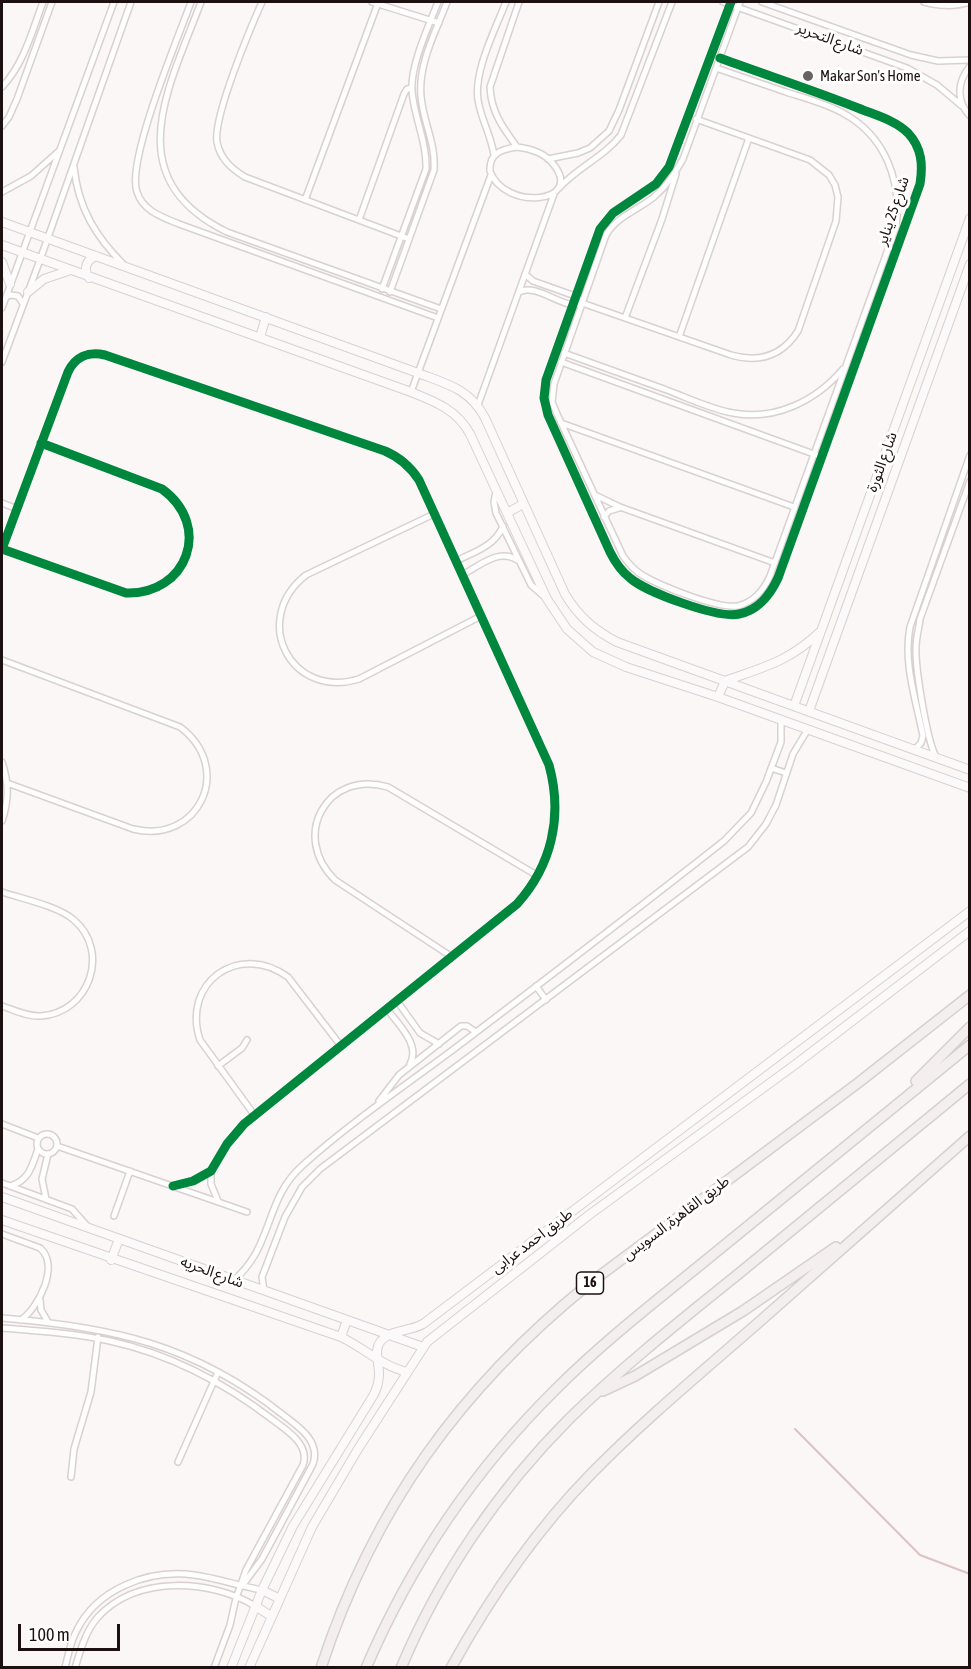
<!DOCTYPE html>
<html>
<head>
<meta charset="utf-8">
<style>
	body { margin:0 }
	#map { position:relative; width:971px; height:1669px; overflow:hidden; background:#fbf7f7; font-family:"Asap Condensed",sans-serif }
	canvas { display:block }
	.frame { position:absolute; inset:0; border:3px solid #1c1010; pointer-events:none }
	.scale { position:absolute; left:18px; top:1624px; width:102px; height:27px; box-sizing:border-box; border:3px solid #1c1010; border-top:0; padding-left:8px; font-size:18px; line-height:21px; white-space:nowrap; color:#1c1010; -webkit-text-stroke:4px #fff; paint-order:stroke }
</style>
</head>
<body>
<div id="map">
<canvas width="971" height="1669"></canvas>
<div class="frame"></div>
<div class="scale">100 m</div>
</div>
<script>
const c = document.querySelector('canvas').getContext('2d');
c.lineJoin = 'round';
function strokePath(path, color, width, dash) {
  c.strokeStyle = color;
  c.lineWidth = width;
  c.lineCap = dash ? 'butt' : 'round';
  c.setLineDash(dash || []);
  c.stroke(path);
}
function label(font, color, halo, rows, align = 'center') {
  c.font = font + ' "Asap Condensed","Noto Sans Arabic",sans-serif';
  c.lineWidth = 6;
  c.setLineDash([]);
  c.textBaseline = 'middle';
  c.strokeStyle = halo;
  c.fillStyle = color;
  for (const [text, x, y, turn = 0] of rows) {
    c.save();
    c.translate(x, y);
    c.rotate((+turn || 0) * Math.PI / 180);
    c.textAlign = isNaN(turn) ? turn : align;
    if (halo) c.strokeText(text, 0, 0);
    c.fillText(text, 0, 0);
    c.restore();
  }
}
const stream = new Path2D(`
	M 795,1429 L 920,1555 L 970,1574`);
const street = new Path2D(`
	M 191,2 C 178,38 126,161 137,192 C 143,211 162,217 179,224 L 438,318
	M 201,2 C 169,88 117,178 227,232 L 441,309
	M 262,2 C 250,29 213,117 217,142 C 220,159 232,169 245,177 L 409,239
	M 372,2 L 439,23
	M 723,2 L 907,68 L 937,85 L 962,106
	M 762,2 L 911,55 L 938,61 L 970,60
	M 924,2 C 940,6 953,7 970,2
	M 720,58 C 766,75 813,90 858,108 C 875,115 895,120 908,133 C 922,148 923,165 920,184 L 778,578 C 770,595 759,610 739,614 C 718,619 646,592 630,578 C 621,571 615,562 610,552 L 548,415 L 544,398 L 546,380 L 600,229 L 613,213 L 656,184 L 669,167 L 731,2
	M 970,66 C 957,82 956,101 970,116
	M 716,68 C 740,76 763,84 786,92 C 805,98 825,103 843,113 C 885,136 902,180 896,227 L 770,576 C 763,591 754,602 738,606 C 718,609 660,586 642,575 C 634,570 628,563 623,556 L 557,414 L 552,402 L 554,384 L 606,235 C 617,216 638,210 654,197 C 667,186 675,173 683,159 L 740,2
	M 2,87 C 24,64 32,31 43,2
	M 2,126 L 9,117 L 17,99 L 52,2
	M 517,147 C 532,149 545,153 554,165 C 584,204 504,211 490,171 C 489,153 502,149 517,147 Z
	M 517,147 C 503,128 491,112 490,87 L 519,2
	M 494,155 C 491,136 483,123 479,105 C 471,76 495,30 506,2
	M 548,159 L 578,153 L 590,148 L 609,131 L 619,110 L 659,2
	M 74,167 C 78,208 96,237 124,265
	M 559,188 C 578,167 604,157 621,135 L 672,2
	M 2,192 L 31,176 L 59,151
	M 305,200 L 378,3
	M 359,220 L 404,94 L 407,89 L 412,88
	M 525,274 L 533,281 L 578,297 L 582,303 L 731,355 C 759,363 782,356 798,331 L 836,221 L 838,197 L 835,185 L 829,175 L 810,160 L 696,119
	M 382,289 L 426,169 C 427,142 414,117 412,91 C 410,66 429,25 438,2
	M 390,292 L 434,170 C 436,143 423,122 421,96 C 418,64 436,31 447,2
	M 519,292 C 538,282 565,312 582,303
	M 6,297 L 11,295 L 18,296 L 23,304
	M 2,308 L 114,2
	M 625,318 L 662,219 L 676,174
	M 679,337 L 749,138
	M 564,353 C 598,365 631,377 664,389 C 686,397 710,409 733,413 C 775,421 816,401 843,369
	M 2,362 L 40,260 L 131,2
	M 561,362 L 822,457
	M 411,392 L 491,175
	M 478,405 L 554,194
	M 561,423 L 794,507
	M 41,443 L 162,489 C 213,526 187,595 126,593 L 2,549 L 68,372 C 75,357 88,351 105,355 L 385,451 C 399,457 410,466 419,480 L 549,765 C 563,816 552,865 517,904 L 244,1124 L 227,1144 L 211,1171 L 193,1181 L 173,1186
	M 496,492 L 494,502 L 496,513 L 531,585 L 547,599
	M 595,495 L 620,507 L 775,563
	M 2,503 L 17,509
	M 434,514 L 306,575 C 250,619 290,700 359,679 L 481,616
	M 604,517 L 609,511 L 619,508
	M 456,561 C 474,552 495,546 503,526
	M 462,575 C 479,566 499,548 517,560
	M 2,660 L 180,727 C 235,768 199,845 133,829 L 7,783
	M 914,750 L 921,743 L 923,736 C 916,700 903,663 910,627 L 970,455
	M 936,757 C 927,741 915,667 916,647 C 916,638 919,628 920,619 L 970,481
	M 2,762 C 9,783 9,800 2,821
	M 771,768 L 786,773
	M 2,892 C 23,899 58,906 74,920 C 111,952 89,1013 41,1016 C 28,1017 14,1010 2,1006
	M 452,957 L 335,880 C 290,836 327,769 388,787 L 538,876
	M 536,986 L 546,1000
	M 397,1001 L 420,1033 L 439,1044
	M 387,1009 C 398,1024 421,1045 410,1064
	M 218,1066 L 242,1048 L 247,1040
	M 379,1101 L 399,1075 L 461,1026 L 467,1026 L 476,1032
	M 255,1116 L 200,1040 C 181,983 239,941 288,977 L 341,1046
	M 2,1124 L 38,1138
	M37 1144a10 10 0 1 1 20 0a10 10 0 1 1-20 0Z
	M 57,1146 L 247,1212
	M 211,1171 L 211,1184 L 218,1201
	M 2,1183 L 72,1209 L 87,1226
	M 10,1186 C 29,1181 32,1166 38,1149
	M 46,1199 L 42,1179 L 48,1154
	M 114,1216 L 130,1171
	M 2,1234 L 40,1248 C 60,1265 39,1307 21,1320
	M 234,1280 C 274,1246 264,1199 303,1165 C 350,1123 403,1087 454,1049 C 545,980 635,911 724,841 L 751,813 L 766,782 L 781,742 L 781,720
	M 264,1291 L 262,1277 L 285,1217 L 302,1187 L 320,1169 L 748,847 L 766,824 L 776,805 L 793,754 L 808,729
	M 40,1300 L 41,1310 L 48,1322
	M 2,1318 C 112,1327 193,1344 282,1414 C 298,1426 321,1441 313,1464 L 262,1559 L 242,1586
	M 2,1328 C 38,1331 74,1333 110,1341 C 169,1354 225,1383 273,1420 C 288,1431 310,1445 303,1465 L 246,1570 L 236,1598 L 230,1625 L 214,1668
	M 178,1462 L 218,1372
	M 71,1477 L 74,1449 L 91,1392 L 98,1337
	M 65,1668 C 68,1656 70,1643 76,1632 C 96,1589 148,1569 194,1575 C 217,1578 239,1586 262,1590
	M 75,1668 C 81,1649 85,1632 98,1617 C 137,1575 210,1579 255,1606`);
const secondary = new Path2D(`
	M 2,222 L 418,373 C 447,384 470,389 485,418 L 565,594 C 578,616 594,630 617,642 L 970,770
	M 2,245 L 411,392 C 436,402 457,410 470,434 L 547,599 L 567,629 L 593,652 L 626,667 L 718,697 L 970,788
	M 2,262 L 10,284
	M 89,278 C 83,269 86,260 96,256
	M 28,292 L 44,279 L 68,271
	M 260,337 L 266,317
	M 507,513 L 523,504
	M 718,697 L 725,681 C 764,667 788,662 820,632
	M 794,706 L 970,218
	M 809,711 L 970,264
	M 2,1197 L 423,1347
	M 2,1220 L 341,1337 C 364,1348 382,1366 407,1372
	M 111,1260 L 119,1239
	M 341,1337 L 347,1320
	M 262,1590 L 278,1598
	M 255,1606 L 271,1616
	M 231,1668 L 262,1590 L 293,1526 L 373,1396 C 377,1389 379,1382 379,1374 C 379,1360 371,1345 387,1336 C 396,1330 410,1331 423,1324 L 970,911
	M 249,1668 L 312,1527 L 358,1449 L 427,1342 L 589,1215 L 796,1064 L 970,931`);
const highway = new Path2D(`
	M 916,1081 L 970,1027
	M 603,1391 L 635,1376 L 743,1311 L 836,1247
	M 321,1668 C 373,1508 460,1388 590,1283 L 858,1083 L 970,995
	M 366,1668 C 411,1563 475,1469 556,1389 C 607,1338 665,1294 721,1248 C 804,1180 887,1112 970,1045
	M 401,1668 C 440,1575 499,1489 570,1418 C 624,1365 684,1318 742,1271 C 818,1208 894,1146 970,1084
	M 451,1668 C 490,1597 536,1530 592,1473 C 644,1420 702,1372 758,1323 C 829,1261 899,1198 970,1136`);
const cycleway = new Path2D(`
	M 720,58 C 766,75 813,90 858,108 C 875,115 895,120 908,133 C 922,148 923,165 920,184 L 778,578 C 770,595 759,610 739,614 C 718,619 646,592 630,578 C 621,571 615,562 610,552 L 548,415 L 544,398 L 546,380 L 600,229 L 613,213 L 656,184 L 669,167 L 731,2
	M 41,443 L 162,489 C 213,526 187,595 126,593 L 2,549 L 68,372 C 75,357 88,351 105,355 L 385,451 C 399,457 410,466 419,480 L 549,765 C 563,816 552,865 517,904 L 244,1124 L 227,1144 L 211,1171 L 193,1181 L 173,1186`);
const markers = [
	[808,76,6,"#6a6161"]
];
const shields = [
	[590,1283,27]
];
const shieldNames = [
	["16",590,1283]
];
const streetNames = [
	["شارع التحرير",830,39,20],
	["شارع 25 يناير",893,211,-71],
	["شارع الثورة",882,462,-70],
	["طريق القاهرة, السويس",676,1218,-37],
	["طريق احمد عرابى",532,1241,-37],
	["شارع الحريه",212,1272,20]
];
const poiNames = [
	["Makar Son's Home",820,76]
];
strokePath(stream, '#ddc2c2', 2);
strokePath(street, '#d9d1d0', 8);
strokePath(secondary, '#d9d1d0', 10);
strokePath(highway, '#d4d1d1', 12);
strokePath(street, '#fefefe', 5);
strokePath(secondary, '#fbf9f9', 8);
strokePath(highway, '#f4eeee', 9);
strokePath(cycleway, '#00873e', 9);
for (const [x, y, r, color] of markers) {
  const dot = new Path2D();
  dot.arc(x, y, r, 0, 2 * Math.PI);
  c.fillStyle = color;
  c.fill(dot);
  strokePath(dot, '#fff', 2);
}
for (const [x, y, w] of shields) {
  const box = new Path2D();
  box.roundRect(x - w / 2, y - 11, w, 22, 4.5);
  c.fillStyle = '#fff';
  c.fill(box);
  strokePath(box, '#1c1010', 1.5);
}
label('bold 14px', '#1c1010', null, shieldNames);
label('15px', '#1c1010', '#fff', streetNames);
label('15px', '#1c1010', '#fff', poiNames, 'left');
</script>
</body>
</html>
